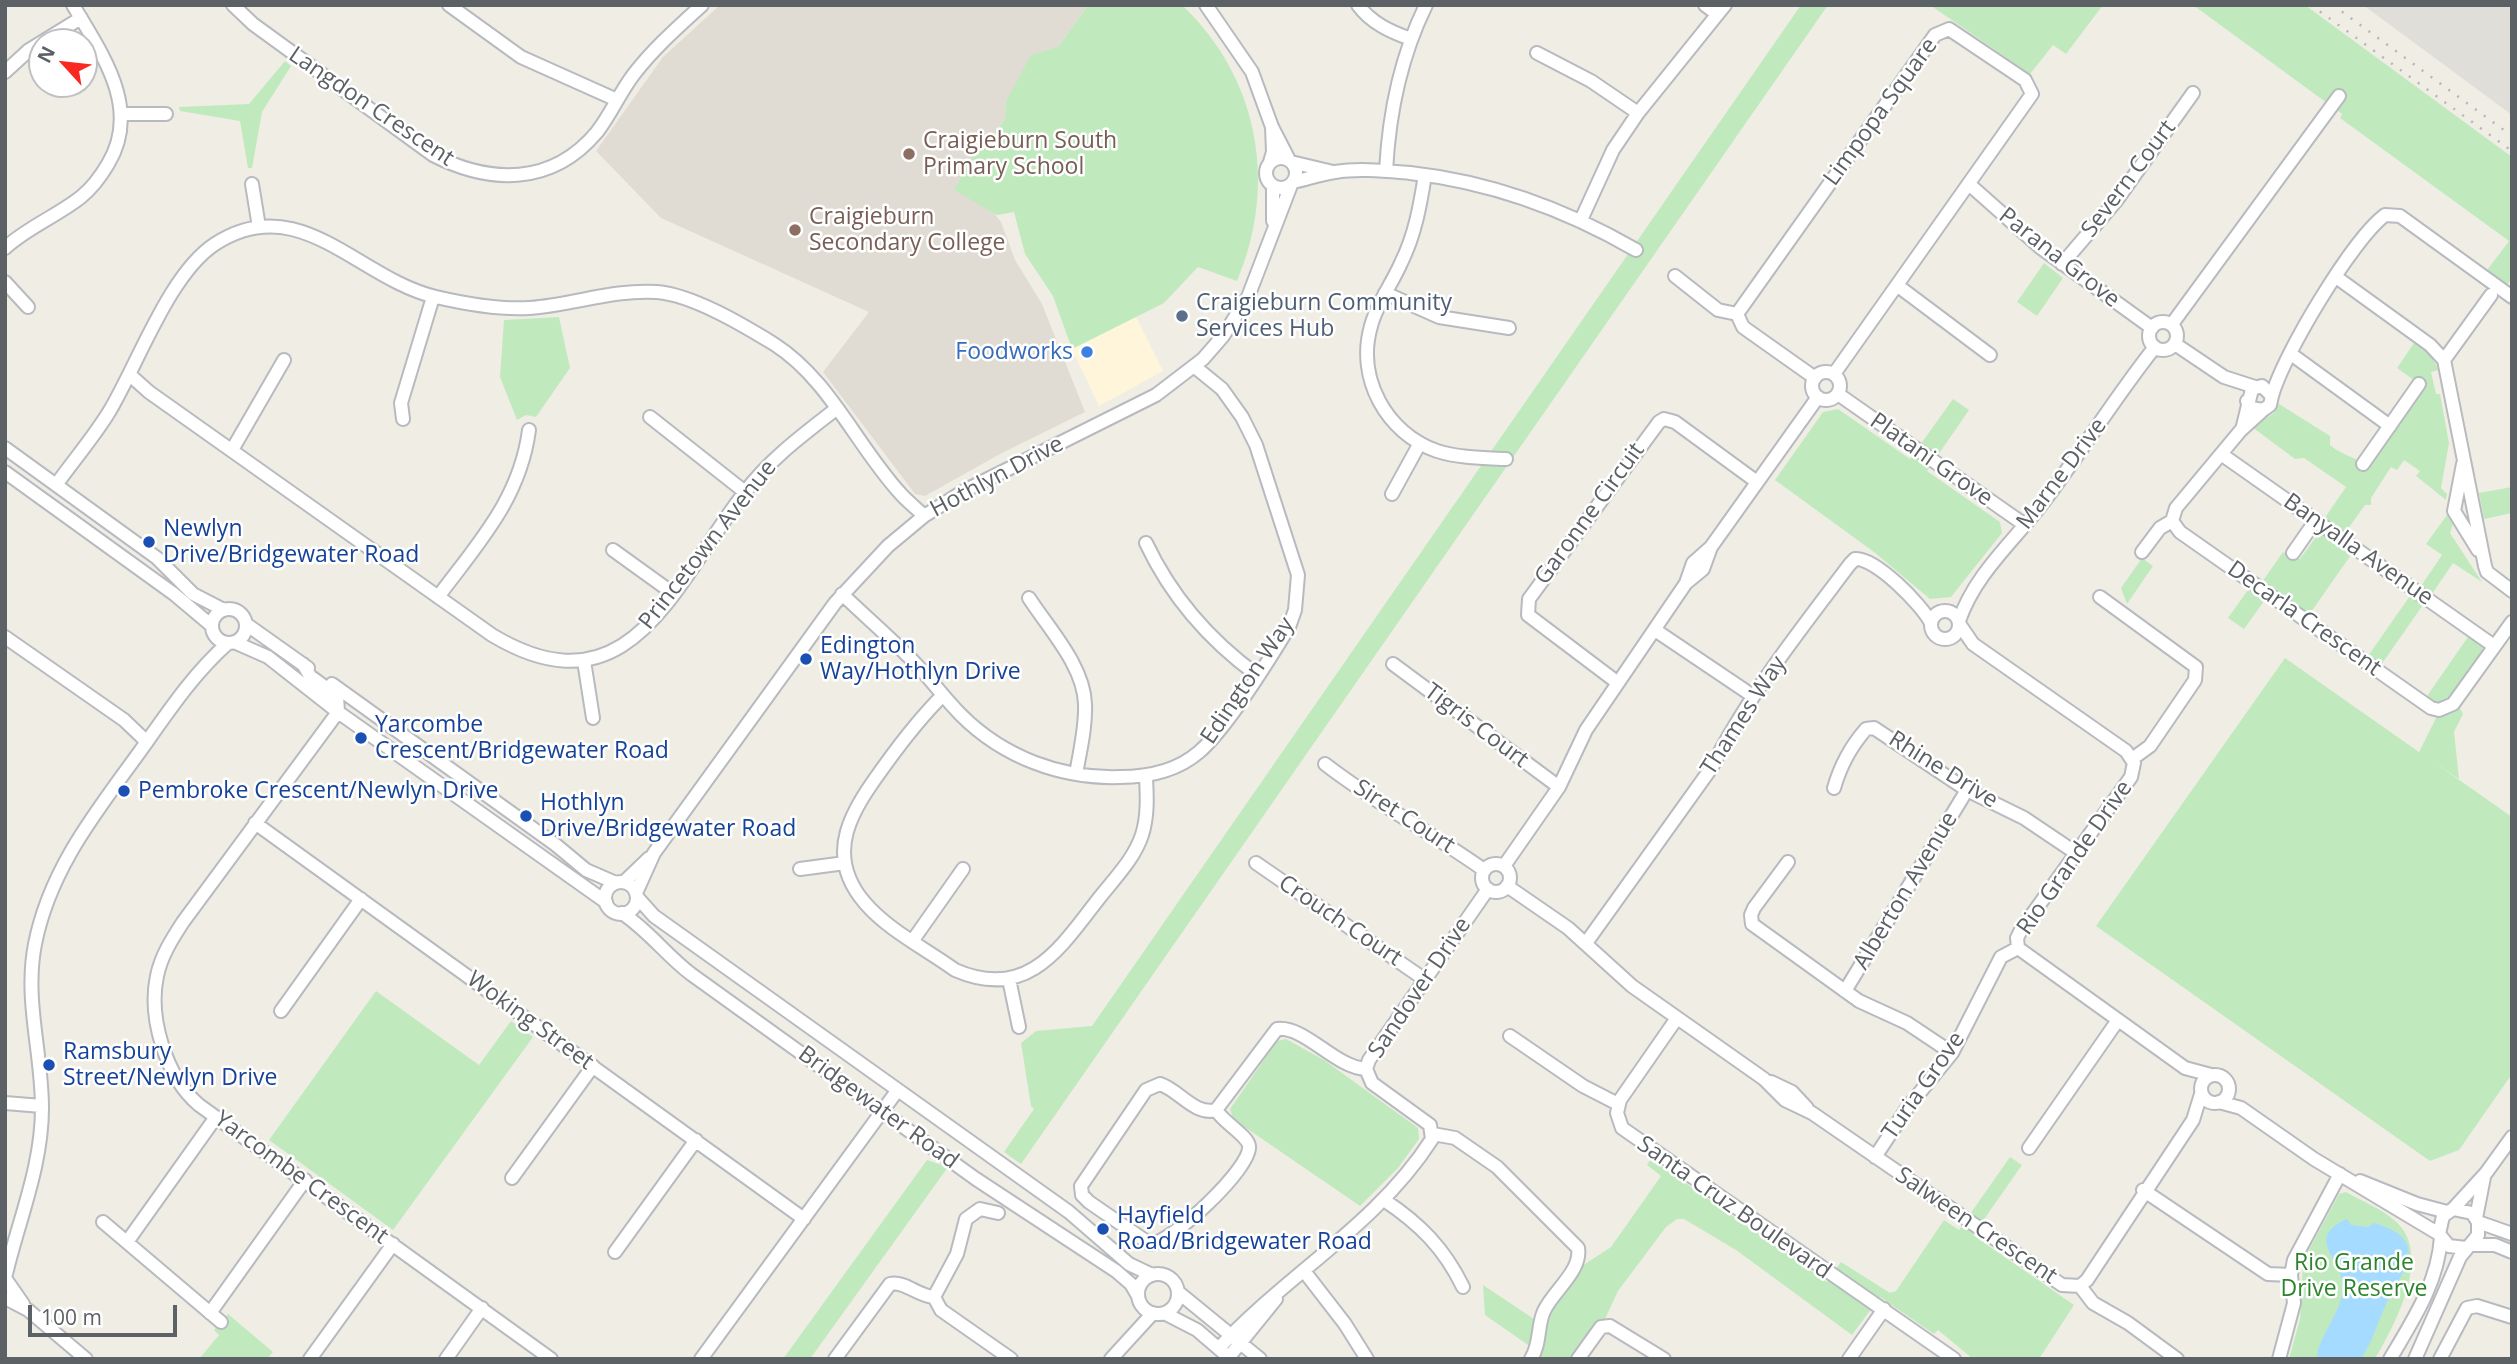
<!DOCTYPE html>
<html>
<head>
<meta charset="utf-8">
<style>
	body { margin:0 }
	#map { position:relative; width:2517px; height:1364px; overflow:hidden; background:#f0ede4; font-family:"Open Sans",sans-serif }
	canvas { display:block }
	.frame { position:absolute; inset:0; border:7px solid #5c6166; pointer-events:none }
	.north { position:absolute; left:28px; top:28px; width:70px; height:70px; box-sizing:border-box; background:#fff; border:2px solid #bec0c2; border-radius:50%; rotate:297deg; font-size:19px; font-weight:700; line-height:28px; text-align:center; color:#5c6166 }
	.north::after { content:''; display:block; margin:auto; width:24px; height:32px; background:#f92921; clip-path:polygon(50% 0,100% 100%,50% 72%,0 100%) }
	.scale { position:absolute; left:28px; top:1305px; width:149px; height:32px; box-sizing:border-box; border:4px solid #5c6166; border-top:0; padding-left:9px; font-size:21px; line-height:24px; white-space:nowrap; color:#5c6166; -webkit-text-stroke:5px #fff; paint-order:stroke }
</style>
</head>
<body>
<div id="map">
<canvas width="2517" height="1364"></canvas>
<div class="frame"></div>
<div class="north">N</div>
<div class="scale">100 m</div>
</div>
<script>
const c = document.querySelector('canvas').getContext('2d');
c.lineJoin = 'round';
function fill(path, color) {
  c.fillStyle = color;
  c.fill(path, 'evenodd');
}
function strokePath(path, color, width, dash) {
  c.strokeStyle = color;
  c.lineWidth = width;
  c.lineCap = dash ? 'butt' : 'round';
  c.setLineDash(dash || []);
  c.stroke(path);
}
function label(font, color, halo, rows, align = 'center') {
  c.font = font + ' "Open Sans",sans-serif';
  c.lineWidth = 5;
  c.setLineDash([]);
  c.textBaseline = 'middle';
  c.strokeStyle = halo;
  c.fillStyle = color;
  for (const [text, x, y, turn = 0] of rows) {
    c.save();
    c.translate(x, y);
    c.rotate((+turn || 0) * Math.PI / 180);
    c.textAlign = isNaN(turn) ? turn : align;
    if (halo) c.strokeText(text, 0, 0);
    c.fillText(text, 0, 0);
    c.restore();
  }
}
const commercial = new Path2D(`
	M 1136,317 L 1163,371 L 1099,406 L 1072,349 Z`);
const industrial = new Path2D(`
	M 2363,5 L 2512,5 L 2512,115 L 2405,36 Z`);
const education = new Path2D(`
	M 720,5 L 1088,5 L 1058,47 L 1006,101 L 1005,119 L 990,140 L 984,138 L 993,212 L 1001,222 L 1015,260 L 1042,304 L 1085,412 L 1000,454 L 925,496 L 915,494 L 823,372 L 869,312 L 661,218 L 596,151 L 663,57 Z`);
const green = new Path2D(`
	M 1088,5 L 1182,5 C 1259,78 1278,185 1237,281 L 1198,267 L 1164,303 L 1072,349 L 1053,296 L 1025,254 L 1014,212 L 997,215 L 954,190 L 983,138 L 990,140 L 1005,119 L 1006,101 L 1031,55 L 1058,47 Z
	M 1801,5 L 1828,5 L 1021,1164 L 1004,1152 L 1034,1109 L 1031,1106 L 1021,1043 L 1036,1031 L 1092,1026 Z
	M 1930,5 L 2103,5 L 2066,54 L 2053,45 L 2030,74 Z
	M 2193,5 L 2305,5 L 2512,157 L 2512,278 L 2505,288 L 2485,273 L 2509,241 L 2340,118 L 2342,114 Z
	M 285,61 L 291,66 L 262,112 L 252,168 L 248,168 L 240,121 L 180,111 L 179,107 L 249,104 Z
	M 2044,263 L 2063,278 L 2037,316 L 2017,302 Z
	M 559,317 L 570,368 L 536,417 L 526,415 L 517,420 L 500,377 L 504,320 Z
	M 2414,343 L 2430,354 L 2439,370 L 2431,372 L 2436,394 L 2440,394 L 2449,443 L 2441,488 L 2447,494 L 2446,500 L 2416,476 L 2420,471 L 2404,460 L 2397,470 L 2391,467 L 2371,498 L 2371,505 L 2365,505 L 2345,533 L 2324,519 L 2346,487 L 2304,458 L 2295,459 L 2252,427 L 2274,413 L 2279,404 L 2330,436 L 2330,445 C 2342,455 2355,457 2368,466 L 2422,386 L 2397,368 Z
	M 1953,399 L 1969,410 L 1927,471 L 2000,522 L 2002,533 L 1951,597 L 1930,599 L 1874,552 L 1775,480 L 1823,412 L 1838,409 L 1910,459 Z
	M 2512,487 L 2512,513 L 2484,519 L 2479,493 Z
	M 2447,515 L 2453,524 L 2450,533 L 2482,582 L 2453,563 L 2432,594 L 2421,586 L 2442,555 L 2426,544 Z
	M 2321,530 L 2353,552 L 2309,615 L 2262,582 L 2283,552 L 2300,559 Z
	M 2142,558 L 2153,566 L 2127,604 L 2121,588 Z
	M 2250,587 L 2267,597 L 2244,629 L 2228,618 Z
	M 2412,593 L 2425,602 L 2381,665 L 2368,656 Z
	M 2470,634 L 2482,644 L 2483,655 L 2448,704 L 2441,707 L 2425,699 Z
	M 2285,658 L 2419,752 L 2437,716 L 2450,714 L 2459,706 L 2463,714 L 2454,732 L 2459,779 L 2431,760 L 2512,817 L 2512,1074 L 2459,1150 L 2430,1161 L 2096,926 Z
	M 376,991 L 479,1065 L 511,1021 L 533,1037 L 393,1230 L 269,1140 Z
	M 1286,1039 L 1324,1060 L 1418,1128 L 1419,1139 L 1398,1168 L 1360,1206 L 1233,1119 L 1230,1109 L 1277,1041 Z
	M 2010,1157 L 2022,1165 L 1973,1235 L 2074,1305 L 2039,1359 L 1973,1359 L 1938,1330 L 1934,1334 L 1880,1297 L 1852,1335 L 1736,1250 L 1684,1219 L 1677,1219 L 1666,1227 L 1618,1291 L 1605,1319 L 1595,1325 L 1571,1359 L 1539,1359 L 1541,1354 L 1485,1315 L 1483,1285 L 1546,1327 L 1553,1308 L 1582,1266 L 1611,1247 L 1661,1176 L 1647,1165 L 1651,1159 L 1827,1282 L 1841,1262 L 1890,1293 L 1896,1291 L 1944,1220 L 1959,1230 Z
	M 927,1160 L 948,1167 L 810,1359 L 783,1359 Z
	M 2346,1192 C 2363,1202 2388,1211 2401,1227 C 2429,1262 2394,1326 2375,1359 L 2289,1359 L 2300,1319 L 2303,1261 L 2339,1194 Z
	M 228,1314 L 273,1352 L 267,1359 L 199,1359 L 219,1335 L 214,1330 Z`);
const water = new Path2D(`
	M 2347,1219 L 2351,1225 L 2368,1227 L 2374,1223 C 2436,1241 2399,1274 2384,1309 C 2376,1326 2372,1343 2361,1359 L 2317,1359 C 2316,1339 2343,1311 2343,1287 C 2343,1259 2303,1238 2347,1219 Z`);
const minor = new Path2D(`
	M 233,5 L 253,24 L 433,155 C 490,184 552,186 597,132 C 611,114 620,92 634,74 C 654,48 678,27 702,5
	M 449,5 L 521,57 L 617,100
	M 1206,5 L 1252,72 L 1272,127 L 1289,160
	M 1358,5 C 1371,23 1391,32 1411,39
	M 1705,5 L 1717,14
	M 1537,53 L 1591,81 L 1638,113
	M 5,72 L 29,50 L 81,18
	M 121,114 L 166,114
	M1266 173a15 15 0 1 1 30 0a15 15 0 1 1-30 0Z
	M 1270,162 L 1273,152 L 1272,127
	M 1291,162 L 1333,172
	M 1386,171 C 1389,113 1400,58 1426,5
	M 1425,175 C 1420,206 1415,235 1401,263 C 1392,284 1377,303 1371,326 C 1356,378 1386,433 1437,451 C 1459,458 1483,458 1506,459
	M 1293,182 C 1307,179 1321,174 1335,172 C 1359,168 1386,171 1410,173 C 1492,182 1565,209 1636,250
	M 252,184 L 259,227
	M 1970,185 L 2041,248 L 2152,328
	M 1273,187 L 1273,221
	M 1581,220 L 1613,150 L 1638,113 L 1725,5
	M 5,248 C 28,227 57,216 81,197 C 92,188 101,176 108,164 C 142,108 101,53 73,5
	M 2062,264 L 2116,201 L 2193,93
	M 1675,276 L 1718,310 L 1737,314
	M 2336,277 L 2430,345 L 2444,360 L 2485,566 L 2487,572 L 2512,591
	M 5,282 L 28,307
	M 1898,286 L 1990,355
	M 1385,293 L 1439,317 L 1509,328
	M2149 336a14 14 0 1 1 28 0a14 14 0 1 1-28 0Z
	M 2172,324 L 2339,96
	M 2175,344 L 2224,377 L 2255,387
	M 2291,354 L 2390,426
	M 2444,360 L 2491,295
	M1812 386a14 14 0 1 1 28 0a14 14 0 1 1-28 0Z
	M 130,375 L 149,392 L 492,635 C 630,718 675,582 745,492 C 771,458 803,435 836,409
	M 1815,378 L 1743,327 L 1737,314 L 1935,35 L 1949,29 L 2025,80 L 2032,94 L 1834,374
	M 1838,394 L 2025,525
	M 2272,396 C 2283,355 2352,240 2385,215 L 2400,216 L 2512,297
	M 2263,410 L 2241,430 L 2176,508 L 2172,521 L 2180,532 L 2431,708 L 2439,710 L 2453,704 L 2512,622
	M 650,417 L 745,492
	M 403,419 L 401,403 L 433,297
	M 2243,426 L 2252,389 L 2262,386 L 2272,396 L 2270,405 L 2263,410 L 2251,408 L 2247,401
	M 5,448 L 157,558 L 193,594 L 224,610
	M 232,450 L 284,360
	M 2221,454 L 2494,646
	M 2363,464 L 2419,384
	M 2463,464 L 2454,511 L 2478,550
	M 5,472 L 174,594 L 212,626
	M 56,485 C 73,461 93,438 109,412 C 138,364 169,274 215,244 C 300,189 358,279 436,297 C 466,304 498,310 530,308 C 572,305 614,289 657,292 C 693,295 743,325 774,344 C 829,379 857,446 900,493 C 907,501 916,508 924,516
	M 1392,494 L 1420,443
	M 1146,543 C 1172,598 1209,640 1257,675
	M 613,550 L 674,594
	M 2142,552 L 2160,528 L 2172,521
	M 2293,553 L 2316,520
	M 1686,583 L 1703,569 L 1711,547 L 1818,397
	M 842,594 C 864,615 886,634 908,656 C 927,674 942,696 961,715 C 1003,757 1061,779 1120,777 C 1148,777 1177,771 1199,752 C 1227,728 1269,660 1289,627 L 1295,610 L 1298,575 L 1256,445 L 1242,417 L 1222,389 L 1195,367
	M 438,597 C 478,543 520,499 529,430
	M 2100,597 L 2196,667 L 2195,680 L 2150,746 L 2132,759
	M 1029,598 C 1049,629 1084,666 1085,704 C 1086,727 1080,751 1076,774
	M212 626a17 17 0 1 1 34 0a17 17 0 1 1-34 0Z
	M1931 625a14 14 0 1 1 28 0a14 14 0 1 1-28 0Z
	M 1959,621 C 1975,574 2013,542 2042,504 C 2081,453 2115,397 2155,347
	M 246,624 L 308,668
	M 1960,625 L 1973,644 L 2126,751 L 2134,763 L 2131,777 L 2021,930 L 2017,938 L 2018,948 L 2185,1068 L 2211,1075
	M 1655,630 L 1753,696
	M 5,637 L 124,720 L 147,742
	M 234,642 L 268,657 L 338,712 L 606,902
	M 584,661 L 593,718
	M 303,664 L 310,676 L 337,696 L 338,712 L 183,922 C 172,939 161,956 157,976 C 148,1018 166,1077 199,1105 L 551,1359
	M 1393,664 L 1559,787
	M 1618,683 L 1528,615 L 1529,599 L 1659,422 L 1664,419 L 1675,422 L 1757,482
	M 332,684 L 556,845 L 586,870 L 616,883
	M 943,695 C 921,717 903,740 885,765 C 853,809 822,853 865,903 C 888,930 926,949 955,970 C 1028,1002 1061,947 1100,897 C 1115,878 1134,859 1142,835 C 1148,816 1147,797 1146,777
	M 1325,764 C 1375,803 1432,833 1484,870
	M 1834,788 C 1840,767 1852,745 1866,729 L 1874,728 L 1967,790 L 2024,818 L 2076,853
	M 255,823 L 804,1219
	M 1788,862 L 1754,908 L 1751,915 L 1752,924 L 1859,1001 L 1907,1023 L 1952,1053
	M 1256,863 L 1424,979
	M1482 878a14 14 0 1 1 28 0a14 14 0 1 1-28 0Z
	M 1504,866 L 1559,787 L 1586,730 L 1686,583 L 1693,563 L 1711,547
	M 800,869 L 845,863
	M 624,882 L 649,858
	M605 898a16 16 0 1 1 32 0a16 16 0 1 1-32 0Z
	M 1507,886 L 1568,928 L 1632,986 L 1764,1079 L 1785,1100 L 1812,1113 L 2062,1285 L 2080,1286 L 2087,1280 L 2193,1120 L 2201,1094
	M 636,893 L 654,853 L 835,603 L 888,546 L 924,516 L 964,491 L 1156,395 L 1203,359 L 1223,336 L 1248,297 L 1291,185
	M 637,897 L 654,916 L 1069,1212 L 1129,1264 L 1152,1275
	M 622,913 C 649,931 666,955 691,974 L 976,1179 L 1116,1271 L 1131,1284 L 1138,1296
	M 913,940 L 963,869
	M 1586,943 L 1712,767 C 1749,694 1801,629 1850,564 L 1855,559 C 1875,557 1922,605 1931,623
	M 1009,979 L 1019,1027
	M 1845,991 L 1967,790
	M 281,1011 L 361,899
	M 1677,1018 L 1620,1100 L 1617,1113 L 1622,1128 L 1954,1359
	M 1510,1036 L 1583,1086 L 1618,1104
	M2201 1089a14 14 0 1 1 28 0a14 14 0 1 1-28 0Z
	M 1771,1082 L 1792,1092 L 1807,1108
	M 1160,1084 C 1179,1090 1195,1116 1216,1110 C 1223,1122 1248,1136 1249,1146 C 1252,1168 1170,1244 1150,1244 L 1089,1202 L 1082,1195 L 1081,1186 L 1146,1090 Z
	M 2219,1102 L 2241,1108 L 2314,1159 L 2439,1234
	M 5,1103 L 42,1106
	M 1216,1110 L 1277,1029 C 1306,1026 1334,1067 1366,1069
	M 1433,1134 L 1455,1138 L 1497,1167 L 1578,1248 C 1582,1271 1553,1291 1544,1311 C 1537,1326 1541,1343 1531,1359
	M 2029,1148 L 2118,1020
	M 1875,1157 L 1908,1107 L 1952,1053 L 2001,957 L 2018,948
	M 512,1178 L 593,1066
	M 2360,1181 L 2417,1204 L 2447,1212
	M 2143,1190 L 2268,1274 L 2291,1275
	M 1384,1200 C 1420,1224 1444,1248 1463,1287
	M 2453,1209 L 2486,1173 L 2512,1137
	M 998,1213 L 980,1209 L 966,1219 L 957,1254 L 934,1297 L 941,1310 L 1011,1359
	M 2476,1218 L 2484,1177
	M 103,1222 L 221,1322
	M 2478,1222 L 2512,1234
	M 127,1242 L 216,1117
	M 2471,1245 L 2495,1245 L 2512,1252
	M 615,1252 L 696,1140
	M 1304,1271 L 1345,1324 L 1367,1359
	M 6,1274 C 19,1219 42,1166 42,1108 C 42,1052 24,1000 35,944 C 50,868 97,811 141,750 C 168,712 193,674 228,643
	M1138 1294a20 20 0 1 1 40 0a20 20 0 1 1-40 0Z
	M 7,1281 L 23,1304
	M 2080,1286 L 2093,1303 L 2128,1323 L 2177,1359
	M 1178,1292 L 1260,1359
	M 5,1298 L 28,1310 L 86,1359
	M 210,1313 L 305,1180
	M 1164,1313 L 1197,1330 L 1225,1354
	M 1219,1348 C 1286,1275 1377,1225 1432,1139 L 1430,1125 L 1372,1083 L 1366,1069 L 1369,1060 L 1488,889
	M 1229,1357 L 1276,1299
	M 310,1359 L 393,1244
	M 446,1359 L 482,1308
	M 701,1359 L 897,1091
	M 835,1359 L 890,1284 C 906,1281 917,1296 934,1297
	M 1111,1359 L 1153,1313
	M 1578,1359 L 1601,1327 L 1610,1326 L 1664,1359
	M 1849,1359 L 1884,1309
	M 2279,1359 L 2294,1303 L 2291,1275 L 2294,1260 L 2340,1174
	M 2390,1359 C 2413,1320 2438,1283 2441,1237
	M 2415,1359 L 2460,1257 L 2478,1235 L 2478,1222 L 2472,1213 L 2453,1209 L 2443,1216 L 2439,1234 L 2449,1246 L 2466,1248
	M 2440,1359 L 2467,1308 L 2477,1306 L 2512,1317`);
const rail = new Path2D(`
	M 2311,5 L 2512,151
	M 2333,5 L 2512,136`);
const markers = [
	[909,154,7,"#8d6e63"],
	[795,230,7,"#8d6e63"],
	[1182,316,7,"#5c6f8a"],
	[1087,352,7,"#3f7fe0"],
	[149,542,7,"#1a4fb4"],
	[806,659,7,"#1a4fb4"],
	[361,738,7,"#1a4fb4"],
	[124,791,7,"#1a4fb4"],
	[526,816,7,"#1a4fb4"],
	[49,1065,7,"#1a4fb4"],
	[1103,1229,7,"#1a4fb4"]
];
const streetNames = [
	["Langdon Crescent",371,107,34],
	["Limpopa Square",1881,112,-54],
	["Severn Court",2129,179,-53],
	["Parana Grove",2059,258,38],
	["Platani Grove",1931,460,35],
	["Marne Drive",2062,474,-53],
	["Hothlyn Drive",997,477,-28],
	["Garonne Circuit",1590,514,-54],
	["Princetown Avenue",708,545,-52],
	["Banyalla Avenue",2358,550,35],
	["Decarla Crescent",2304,619,35],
	["Edington Way",1248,681,-56],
	["Thames Way",1744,716,-57],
	["Tigris Court",1476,726,37],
	["Rhine Drive",1943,770,32],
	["Siret Court",1404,817,33],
	["Rio Grande Drive",2075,858,-55],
	["Alberton Avenue",1906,891,-59],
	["Crouch Court",1340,921,34],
	["Sandover Drive",1420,988,-56],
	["Woking Street",530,1021,36],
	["Turia Grove",1924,1086,-55],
	["Bridgewater Road",878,1108,36],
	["Yarcombe Crescent",301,1178,36],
	["Santa Cruz Boulevard",1734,1208,35],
	["Salween Crescent",1976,1226,34]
];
const educationNames = [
	["Craigieburn South",923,141],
	["Primary School",923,167],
	["Craigieburn",809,217],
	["Secondary College",809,243]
];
const serviceNames = [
	["Craigieburn Community",1196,303],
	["Services Hub",1196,329]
];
const shopNames = [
	["Foodworks",1073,352]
];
const transitNames = [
	["Newlyn",163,529],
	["Drive/Bridgewater Road",163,555],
	["Edington",820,646],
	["Way/Hothlyn Drive",820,672],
	["Yarcombe",375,725],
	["Crescent/Bridgewater Road",375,751],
	["Pembroke Crescent/Newlyn Drive",138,791],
	["Hothlyn",540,803],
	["Drive/Bridgewater Road",540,829],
	["Ramsbury",63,1052],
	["Street/Newlyn Drive",63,1078],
	["Hayfield",1117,1216],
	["Road/Bridgewater Road",1117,1242]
];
const parkNames = [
	["Rio Grande",2354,1263],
	["Drive Reserve",2354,1289]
];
fill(commercial, '#fff5da');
fill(industrial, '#e0ded8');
fill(education, '#e0dcd3');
fill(green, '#c0eabe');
fill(water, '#a5dbff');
strokePath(minor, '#b7babf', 16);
strokePath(minor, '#fff', 12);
strokePath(rail, '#b5b6b7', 2.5, [2, 9]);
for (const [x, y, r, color] of markers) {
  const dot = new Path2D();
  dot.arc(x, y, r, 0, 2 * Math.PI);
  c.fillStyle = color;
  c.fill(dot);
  strokePath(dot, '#fff', 2.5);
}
label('23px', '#5c6166', '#fff', streetNames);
label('23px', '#785e54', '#fff', educationNames, 'left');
label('23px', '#4e5e75', '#fff', serviceNames, 'left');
label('23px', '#366cbe', '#fff', shopNames, 'right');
label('23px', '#164399', '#fff', transitNames, 'left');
label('23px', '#2d842d', '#fff', parkNames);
</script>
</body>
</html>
